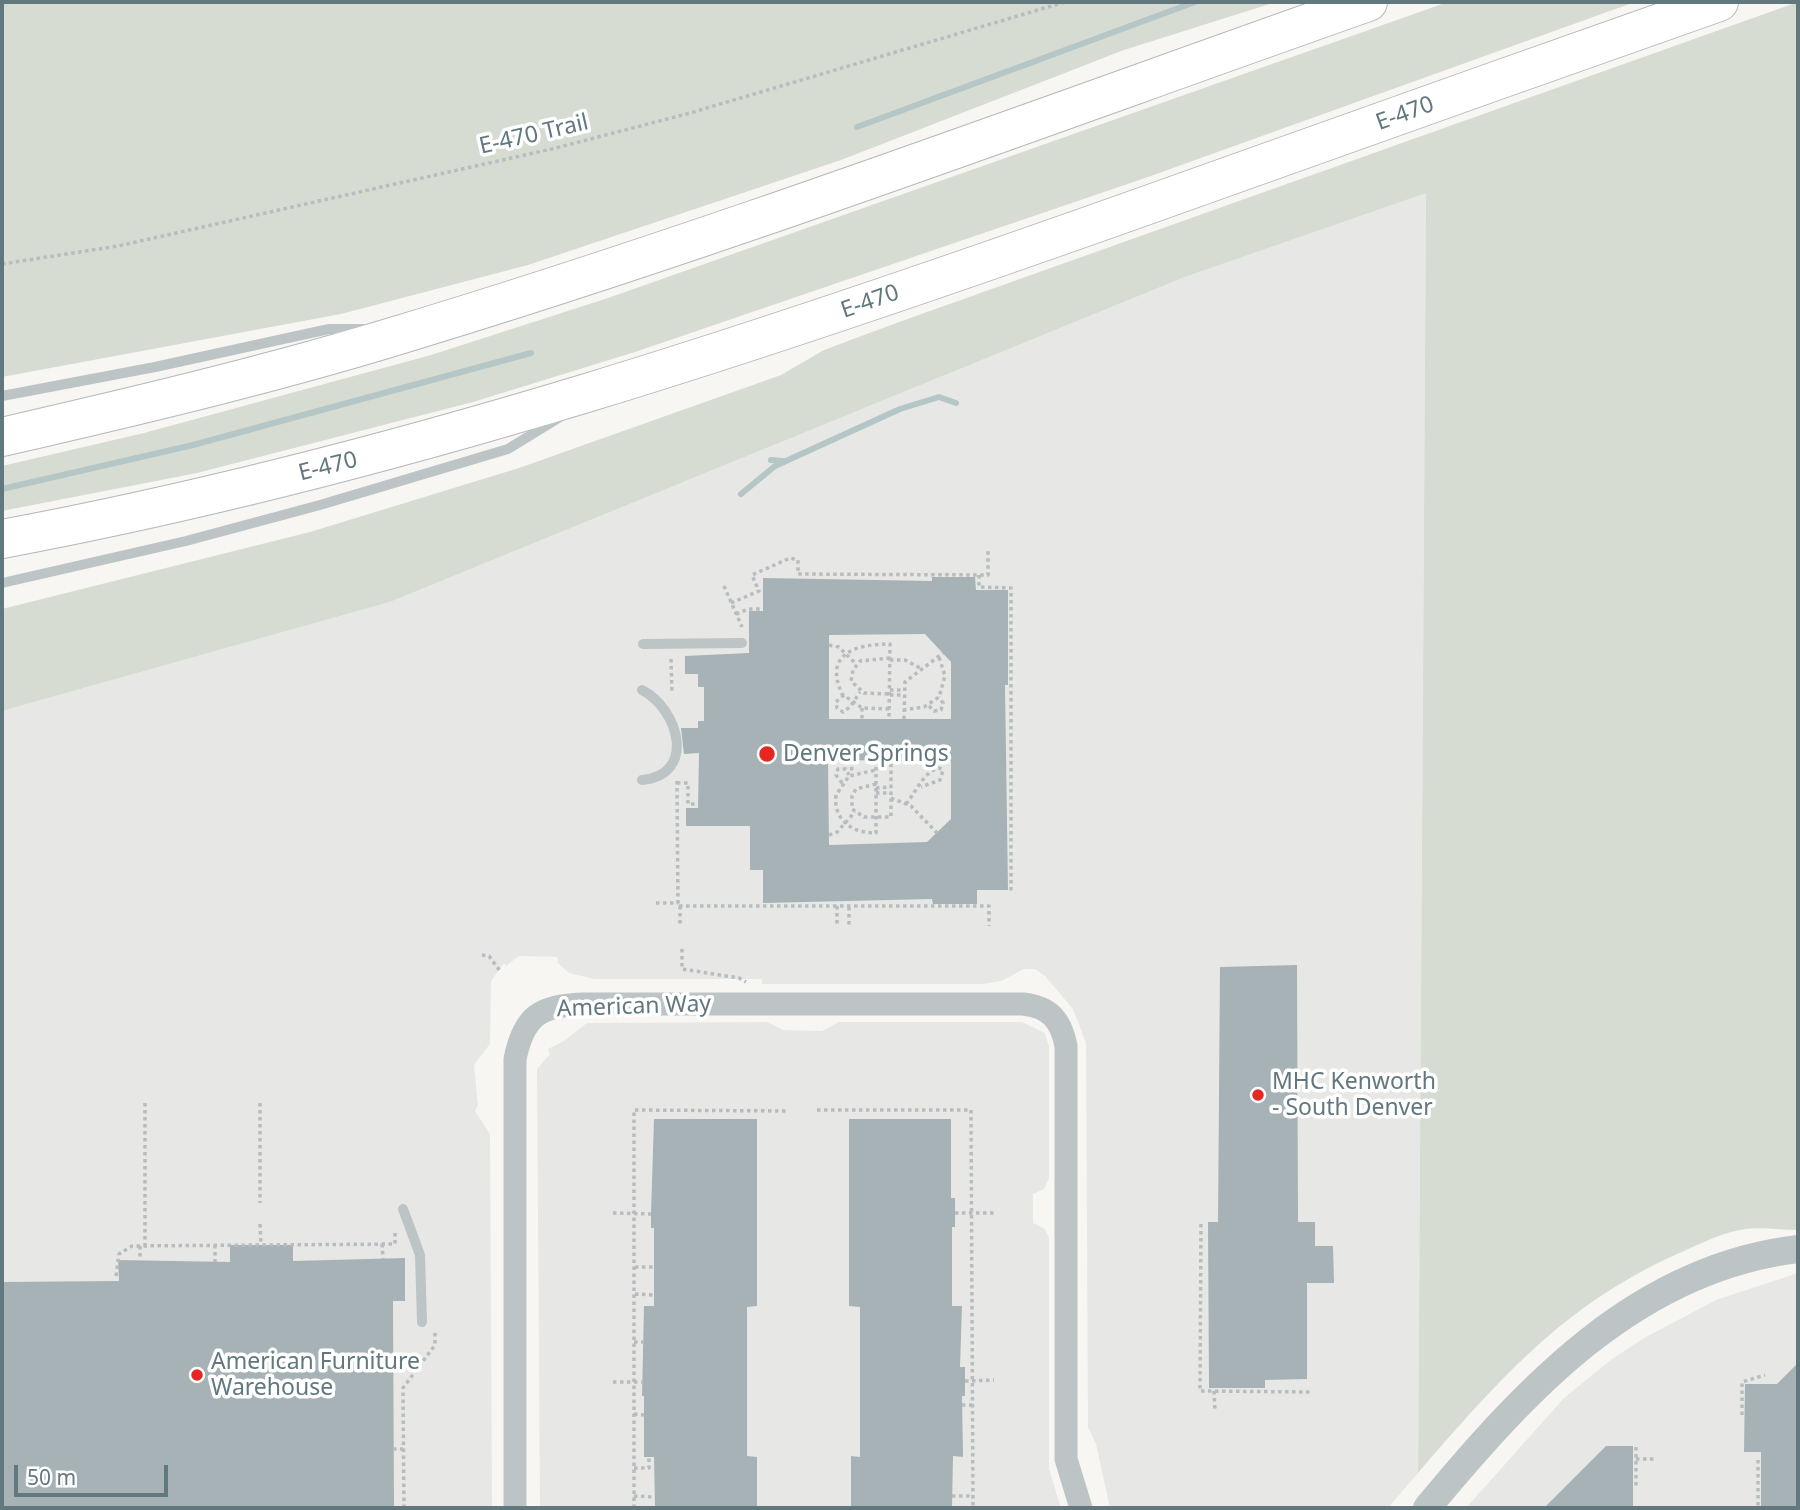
<!DOCTYPE html>
<html>
<head>
<meta charset="utf-8">
<style>
	body { margin:0 }
	#map { position:relative; width:1800px; height:1510px; overflow:hidden; background:#f7f6f3; font-family:"Noto Sans",sans-serif }
	canvas { display:block }
	.frame { position:absolute; inset:0; border:4px solid #61787f; pointer-events:none }
	.scale { position:absolute; left:14px; top:1465px; width:154px; height:32px; box-sizing:border-box; border:4px solid #61787f; border-top:0; padding-left:9px; font-size:21px; line-height:24px; white-space:nowrap; color:#61787f; -webkit-text-stroke:5px #fff; paint-order:stroke }
</style>
</head>
<body>
<div id="map">
<canvas width="1800" height="1510"></canvas>
<div class="frame"></div>
<div class="scale">50 m</div>
</div>
<script>
const c = document.querySelector('canvas').getContext('2d');
c.lineJoin = 'round';
function fill(path, color) {
  c.fillStyle = color;
  c.fill(path, 'evenodd');
}
function strokePath(path, color, width, dash) {
  c.strokeStyle = color;
  c.lineWidth = width;
  c.lineCap = dash ? 'butt' : 'round';
  c.setLineDash(dash || []);
  c.stroke(path);
}
function label(font, color, halo, rows, align = 'center') {
  c.font = font + ' "Noto Sans",sans-serif';
  c.lineWidth = 7;
  c.setLineDash([]);
  c.textBaseline = 'middle';
  c.strokeStyle = halo;
  c.fillStyle = color;
  for (const [text, x, y, turn = 0] of rows) {
    c.save();
    c.translate(x, y);
    c.rotate((+turn || 0) * Math.PI / 180);
    c.textAlign = isNaN(turn) ? turn : align;
    if (halo) c.strokeText(text, 0, 0);
    c.fillText(text, 0, 0);
    c.restore();
  }
}
const built = new Path2D(`
	M 1426,192 L 1418,1473 L 1388,1508 L 1110,1508 L 1096,1444 L 1088,1427 L 1086,1043 L 1073,1009 L 1045,976 L 1035,969 L 1024,969 L 1001,981 L 983,984 L 762,984 L 762,979 L 594,979 L 569,973 L 558,963 L 557,957 L 519,956 L 506,966 L 504,963 L 491,981 L 490,1044 L 474,1065 L 478,1105 L 475,1111 L 490,1134 L 492,1508 L 2,1508 L 2,711 L 390,602 L 1185,277 Z
	M 767,1022 L 783,1030 L 822,1031 L 839,1022 L 1022,1022 L 1045,1033 L 1049,1047 L 1049,1178 L 1044,1189 L 1033,1194 L 1033,1223 L 1045,1229 L 1049,1238 L 1049,1469 L 1061,1508 L 540,1508 L 537,1069 L 550,1054 L 548,1049 L 564,1041 L 587,1023 Z
	M 1798,1273 L 1798,1508 L 1466,1508 L 1564,1398 L 1612,1359 L 1644,1338 L 1716,1300 Z`);
const green = new Path2D(`
	M 2,2 L 1276,2 L 1124,50 L 841,160 L 528,265 L 341,314 L 2,377 Z
	M 1448,2 L 1635,2 L 1148,177 L 635,352 L 473,402 L 197,473 L 2,511 L 2,466 L 144,433 L 431,355 L 608,298 Z
	M 1798,2 L 1798,1230 C 1780,1230 1758,1226 1740,1230 C 1718,1234 1696,1246 1675,1255 C 1562,1306 1497,1382 1418,1473 L 1426,193 L 1185,277 L 390,602 L 2,711 L 2,609 L 310,532 L 519,468 L 781,375 L 824,350 L 899,322 Z`);
const stream = new Path2D(`
	M 857,127 L 1195,2
	M 771,460 L 783,461
	M 2,489 L 193,445 L 531,353
	M 741,494 L 775,466 L 900,409 L 939,397 L 956,403`);
const building = new Path2D(`
	M 932,577 L 975,577 L 976,590 L 1008,590 L 1008,685 L 1005,685 L 1008,890 L 977,890 L 977,904 L 933,904 L 932,899 L 763,903 L 763,870 L 750,870 L 750,826 L 686,826 L 686,808 L 698,808 L 699,753 L 684,754 L 681,728 L 698,728 L 698,721 L 704,721 L 704,687 L 698,687 L 698,674 L 685,674 L 685,656 L 749,653 L 749,611 L 763,611 L 763,578 L 932,581 ZM 925,634 L 951,662 L 951,719 L 829,719 L 829,635 ZM 828,760 L 951,761 L 951,819 L 927,842 L 829,845 Z
	M 1297,965 L 1298,1222 L 1315,1222 L 1315,1246 L 1333,1246 L 1334,1283 L 1307,1283 L 1307,1379 L 1265,1380 L 1265,1388 L 1209,1388 L 1208,1222 L 1218,1222 L 1220,967 Z
	M 654,1119 L 757,1119 L 757,1306 L 747,1307 L 747,1456 L 757,1457 L 757,1508 L 655,1508 L 654,1457 L 644,1457 L 644,1396 L 642,1396 L 644,1306 L 654,1306 L 654,1228 L 651,1228 L 651,1214 Z
	M 849,1119 L 951,1119 L 951,1198 L 955,1198 L 955,1227 L 952,1227 L 952,1306 L 962,1306 L 960,1367 L 965,1367 L 965,1396 L 962,1396 L 963,1457 L 953,1456 L 952,1508 L 851,1508 L 851,1456 L 860,1457 L 860,1307 L 849,1306 Z
	M 230,1245 L 293,1245 L 293,1261 L 405,1258 L 405,1301 L 393,1301 L 394,1508 L 2,1508 L 2,1282 L 119,1281 L 118,1260 L 230,1262 Z
	M 1798,1363 L 1798,1508 L 1761,1508 L 1761,1452 L 1744,1452 L 1745,1384 L 1777,1384 Z
	M 1606,1446 L 1633,1446 L 1633,1508 L 1544,1508 Z`);
const path = new Path2D(`
	M 2,264 L 118,246 L 556,148 L 690,113 L 1065,2
	M 979,575 L 979,587 L 1011,588 L 1011,894
	M 724,586 L 742,627
	M 731,603 L 759,591 L 752,575 L 790,558 L 798,560 L 798,574 L 988,575 L 988,551
	M 736,614 L 749,609 L 763,609
	M 829,645 L 839,647 L 856,664
	M 890,658 L 860,661 L 853,670 L 851,681 L 864,693 L 890,694
	M 671,659 L 672,694
	M 890,660 L 905,660 L 922,669
	M 890,690 L 903,690
	M 844,695 L 836,702 L 837,708 L 843,712 L 850,707 L 860,692
	M 890,695 L 903,695
	M 929,706 L 934,711 L 941,710 L 943,703 L 939,697
	M 862,708 L 862,719
	M 889,709 L 862,708 L 842,694 C 823,653 857,644 890,644 L 889,719
	M 903,710 L 924,707 L 939,697 L 945,676 L 939,657
	M 904,719 L 905,682 L 943,653
	M 851,760 L 852,774
	M 876,760 L 876,833 C 853,833 833,821 836,795 L 849,776 L 876,770
	M 677,781 L 678,906 L 989,906 L 989,926
	M 677,783 L 688,783 L 688,804 L 698,804
	M 842,783 L 836,775 L 838,769 L 846,769 L 849,775
	M 876,784 L 856,789 L 852,796 L 852,809 L 864,817 L 891,817 L 891,760
	M 876,788 L 891,787
	M 876,793 L 891,793
	M 891,798 L 911,806 L 937,833
	M 906,804 C 917,791 923,772 939,768 L 943,770 L 940,780 L 921,787
	M 829,835 L 837,832 L 855,812
	M 656,903 L 678,903
	M 680,906 L 680,926
	M 837,906 L 837,925
	M 849,907 L 849,925
	M 682,949 L 682,969 L 739,978 L 746,982
	M 482,955 L 489,956 L 500,971
	M 145,1103 L 145,1246
	M 260,1103 L 260,1203
	M 817,1110 L 971,1110 L 973,1508
	M 613,1213 L 651,1214
	M 955,1213 L 995,1213
	M 260,1224 L 261,1245
	M 1201,1224 L 1200,1391 L 1313,1392
	M 382,1244 L 383,1259
	M 215,1245 L 215,1262
	M 140,1246 L 140,1260
	M 635,1267 L 654,1267
	M 116,1276 L 119,1254 L 132,1246 L 395,1244 L 395,1232
	M 635,1294 L 654,1295
	M 634,1342 L 644,1342
	M 965,1381 L 994,1380
	M 613,1382 L 642,1382
	M 1214,1391 L 1215,1411
	M 962,1405 L 973,1405
	M 634,1414 L 644,1415
	M 1742,1415 L 1742,1382 L 1765,1375
	M 1636,1447 L 1636,1487
	M 393,1449 L 403,1449
	M 1636,1459 L 1654,1459
	M 1758,1460 L 1758,1508
	M 634,1468 L 649,1468 L 649,1457
	M 634,1496 L 654,1497
	M 952,1496 L 973,1496
	M 404,1508 L 403,1388 L 435,1345 L 435,1330
	M 634,1508 L 634,1110 L 789,1111`);
const service = new Path2D(`
	M 2,396 L 155,367 L 329,329 L 365,329
	M 2,583 L 186,541 L 320,505 L 508,449 L 560,417
	M 643,644 L 742,643
	M 642,690 C 679,709 697,775 642,780
	M 403,1209 L 420,1255 L 422,1322`);
const minor = new Path2D(`
	M 515,1508 L 515,1059 C 524,1015 540,1006 583,1004 L 1023,1004 C 1050,1007 1061,1020 1066,1046 L 1066,1459 L 1081,1508`);
const tertiary = new Path2D(`
	M 1427,1508 C 1525,1390 1636,1268 1798,1249`);
const motorway = new Path2D(`
	M 2,437 C 128,408 255,378 379,341 C 713,241 1039,118 1368,2
	M 2,539 C 398,465 777,337 1156,202 C 1344,135 1531,68 1719,2`);
const markers = [
	[767,754,9,"#e72622"],
	[1258,1095,7,"#e72622"],
	[197,1375,7,"#e72622"]
];
const streetNames = [
	["E-470",1405,114,-20],
	["E-470 Trail",534,135,-13],
	["E-470",870,302,-19],
	["E-470",328,467,-14],
	["American Way",634,1007,-2]
];
const poiNames = [
	["Denver Springs",783,754],
	["MHC Kenworth",1272,1082],
	["- South Denver",1272,1108],
	["American Furniture",211,1362],
	["Warehouse",211,1388]
];
fill(built, '#e7e8e6');
fill(green, '#d7dcd2');
strokePath(stream, '#b4c6c6', 6);
fill(building, '#a6b2b5');
strokePath(motorway, '#b3b8ba', 40);
strokePath(path, '#b7bcbe', 3.5, [3.5, 3.5]);
strokePath(service, '#bdc4c6', 10);
strokePath(minor, '#bdc4c6', 23);
strokePath(tertiary, '#bdc4c6', 28);
strokePath(motorway, '#fff', 38);
for (const [x, y, r, color] of markers) {
  const dot = new Path2D();
  dot.arc(x, y, r, 0, 2 * Math.PI);
  c.fillStyle = color;
  c.fill(dot);
  strokePath(dot, '#fff', 2.5);
}
label('23px', '#61787f', '#fff', streetNames);
label('23px', '#61787f', '#fff', poiNames, 'left');
</script>
</body>
</html>
